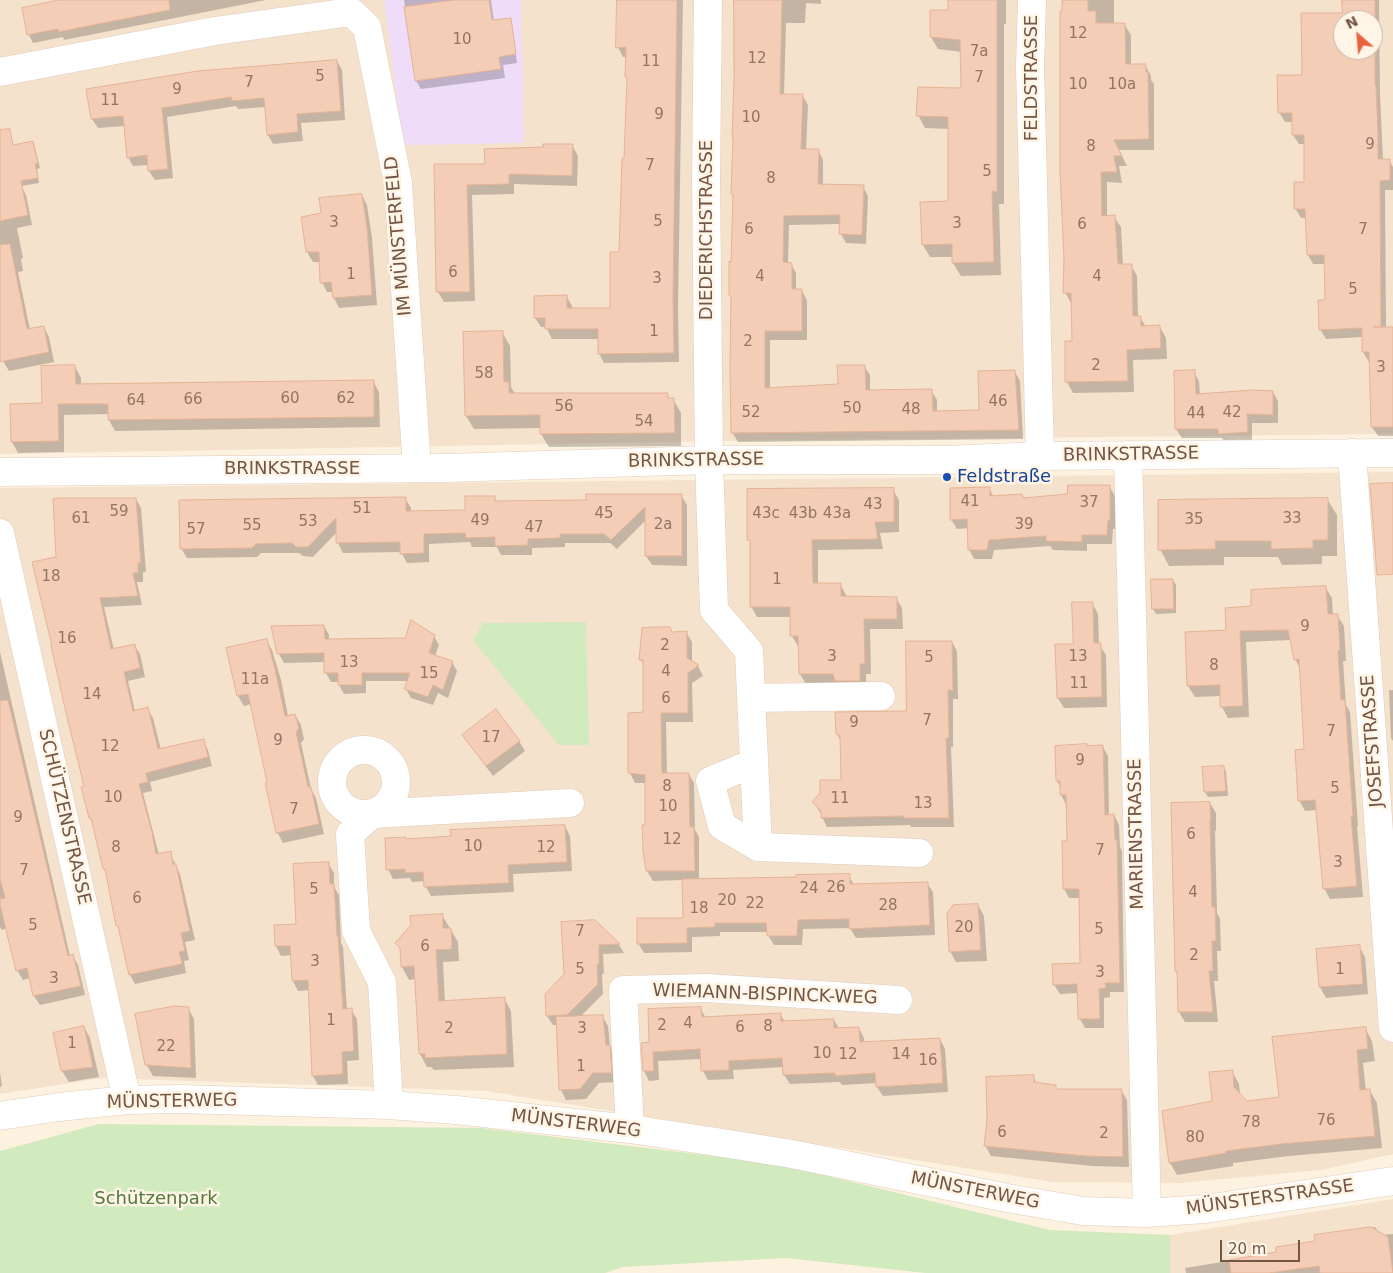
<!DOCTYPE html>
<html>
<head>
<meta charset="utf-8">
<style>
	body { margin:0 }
	#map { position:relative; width:1393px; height:1273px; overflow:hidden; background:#fdf1df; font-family:"DejaVu Sans",sans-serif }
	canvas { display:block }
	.north { position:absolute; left:1333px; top:10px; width:50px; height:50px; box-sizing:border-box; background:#fff5e6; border:1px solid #c7b5a6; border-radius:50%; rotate:333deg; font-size:14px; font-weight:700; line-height:20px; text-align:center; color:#745646 }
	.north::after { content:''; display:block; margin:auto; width:18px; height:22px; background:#ec623f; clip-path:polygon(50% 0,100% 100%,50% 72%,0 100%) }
	.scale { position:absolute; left:1220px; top:1240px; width:80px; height:22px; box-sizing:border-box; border:2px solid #745646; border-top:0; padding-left:6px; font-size:15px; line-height:18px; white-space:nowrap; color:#745646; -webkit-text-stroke:4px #fff5e6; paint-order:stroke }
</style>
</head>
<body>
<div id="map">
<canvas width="1393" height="1273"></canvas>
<div class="north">N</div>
<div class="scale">20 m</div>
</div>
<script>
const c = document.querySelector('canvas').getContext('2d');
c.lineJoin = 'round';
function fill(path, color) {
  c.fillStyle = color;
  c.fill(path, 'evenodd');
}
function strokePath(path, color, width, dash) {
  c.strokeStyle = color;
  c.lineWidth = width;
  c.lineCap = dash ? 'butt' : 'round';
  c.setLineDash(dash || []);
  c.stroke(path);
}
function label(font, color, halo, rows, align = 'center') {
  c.font = font + ' "DejaVu Sans",sans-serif';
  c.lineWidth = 5;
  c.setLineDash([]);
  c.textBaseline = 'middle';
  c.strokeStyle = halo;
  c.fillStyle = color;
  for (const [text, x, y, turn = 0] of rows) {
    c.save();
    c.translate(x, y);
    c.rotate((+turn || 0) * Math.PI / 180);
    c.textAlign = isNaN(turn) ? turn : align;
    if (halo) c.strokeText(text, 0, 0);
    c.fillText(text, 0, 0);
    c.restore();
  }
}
const residential = new Path2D(`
	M 0,0 L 1393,0 L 1393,434 L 722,441 L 0,454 ZM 1343,20 L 1373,20 L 1373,50 L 1343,50 Z
	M 1393,472 L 1393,1154 L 1321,1170 L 1181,1183 L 1052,1182 L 486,1091 L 103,1078 L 0,1094 L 0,488 Z
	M 1393,1199 L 1393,1273 L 1170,1273 L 1170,1235 Z`);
const education = new Path2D(`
	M 390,0 L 521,0 L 524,143 L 403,145 L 384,1 Z`);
const green = new Path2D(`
	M 586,622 L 589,745 L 559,745 L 473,640 L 483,623 Z
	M 99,1124 L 481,1128 L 778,1164 L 1050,1230 L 1170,1235 L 1170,1273 L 926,1273 L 786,1258 L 623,1267 L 605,1273 L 0,1273 L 0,1151 Z`);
const shadow = new Path2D(`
	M 68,0 L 266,0 L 64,40 L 63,37 L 33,43 L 29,35 L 24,9 Z
	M 404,0 L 491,0 L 494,21 L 512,28 L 517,63 L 503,65 L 505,78 L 421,89 L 416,81 Z
	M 618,0 L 683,0 L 678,308 L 679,362 L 604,363 L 599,353 L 599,339 L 552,339 L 546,327 L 541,327 L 535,318 L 567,297 L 572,306 L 572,310 L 612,309 L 621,254 L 628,80 L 627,77 L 627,57 L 623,57 L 618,47 Z
	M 736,0 L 821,0 L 821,4 L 806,3 L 805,23 L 786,23 L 784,96 L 802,95 L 808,105 L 806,150 L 818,150 L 823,160 L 823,185 L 863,187 L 868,196 L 866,244 L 846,243 L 841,234 L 841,224 L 789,225 L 788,264 L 791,264 L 796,273 L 796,291 L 802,291 L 807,300 L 807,340 L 770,340 L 770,389 L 839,385 L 864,366 L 870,375 L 870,391 L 931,390 L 937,400 L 937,412 L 981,411 L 1015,372 L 1020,381 L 1023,439 L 738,442 L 732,432 L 732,299 L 730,295 L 734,197 L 732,194 Z
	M 949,0 L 1006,0 L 1006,24 L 1004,24 L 1004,204 L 999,204 L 1001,275 L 961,276 L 953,263 L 953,257 L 930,257 L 923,245 L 949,202 L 950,129 L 925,128 L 918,115 L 963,89 L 962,52 L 938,49 L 931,37 L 949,12 Z
	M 1069,0 L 1114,0 L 1114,24 L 1124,24 L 1131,35 L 1131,65 L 1145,65 L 1151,76 L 1151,80 L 1154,84 L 1154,150 L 1119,150 L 1127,166 L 1119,166 L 1122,183 L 1107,182 L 1107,217 L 1114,217 L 1121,227 L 1123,265 L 1131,265 L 1137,276 L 1138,317 L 1140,317 L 1146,327 L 1160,327 L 1166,338 L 1167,359 L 1133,360 L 1134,392 L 1073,393 L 1067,382 L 1073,342 L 1072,303 L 1071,303 L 1065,292 L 1063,13 Z
	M 1343,0 L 1379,0 L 1380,94 L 1383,160 L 1389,160 L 1393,167 L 1393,190 L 1385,190 L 1386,328 L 1393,328 L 1393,436 L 1378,436 L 1372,427 L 1371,362 L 1369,362 L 1363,352 L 1363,337 L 1326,339 L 1320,329 L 1326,301 L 1326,264 L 1313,264 L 1308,255 L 1307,218 L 1301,218 L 1295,208 L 1306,183 L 1305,144 L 1299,144 L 1293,135 L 1293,122 L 1285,122 L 1279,112 L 1343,14 ZM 1343,20 L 1373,20 L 1373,50 L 1343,50 Z
	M 337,61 L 342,70 L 345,120 L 301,123 L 303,141 L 273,144 L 268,135 L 266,107 L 238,109 L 236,106 L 167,117 L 173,178 L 155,180 L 149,171 L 149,165 L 133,166 L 128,157 L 125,126 L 98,128 L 92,119 Z
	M 33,143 L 35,148 L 40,168 L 37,169 L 39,183 L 21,186 L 26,195 L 32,225 L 17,228 L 23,258 L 21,259 L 23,271 L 18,272 L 30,330 L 44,327 L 49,337 L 54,362 L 9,371 L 3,361 L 0,347 L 0,189 Z
	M 572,145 L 578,156 L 577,186 L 514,184 L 514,194 L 472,195 L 475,301 L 444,302 L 438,292 L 436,166 L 486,165 L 544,149 Z
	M 362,195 L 367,205 L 372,238 L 377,305 L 339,308 L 334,298 L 333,292 L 327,292 L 322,282 L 321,262 L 313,262 L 307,252 L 302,218 L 322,214 Z
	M 502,332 L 510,346 L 511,387 L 515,394 L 667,395 L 670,399 L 673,399 L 681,413 L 681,446 L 549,447 L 541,434 L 541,428 L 474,429 L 466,416 L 465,333 Z
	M 75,367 L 81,378 L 81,385 L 373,381 L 379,392 L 380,427 L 115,431 L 109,420 L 109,414 L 64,415 L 64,452 L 18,453 L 12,442 Z
	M 1194,372 L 1199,381 L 1200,395 L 1273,392 L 1278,401 L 1278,423 L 1252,423 L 1252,442 L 1225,443 L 1222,438 L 1182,438 L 1176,429 Z
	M 1109,486 L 1115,496 L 1115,529 L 1113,529 L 1112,544 L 1087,544 L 1087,551 L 1053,550 L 1050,546 L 994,550 L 992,559 L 974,559 L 969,549 L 969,528 L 957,529 L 951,519 L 989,489 L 994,497 L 1024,499 L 1069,495 Z
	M 893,490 L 899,500 L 899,532 L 880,533 L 883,549 L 818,550 L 818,584 L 840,584 L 846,595 L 846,598 L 896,598 L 902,608 L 903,629 L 870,629 L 871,674 L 866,674 L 866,691 L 806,684 L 800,674 L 800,646 L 798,646 L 792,636 L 791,617 L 757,617 L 751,606 L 751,544 L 749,540 Z
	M 681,495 L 687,505 L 687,566 L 652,565 L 646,556 L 646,520 L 617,549 L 610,543 L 565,543 L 565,547 L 532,548 L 532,555 L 501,555 L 497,547 L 472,547 L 470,542 L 429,544 L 429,562 L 407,563 L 401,552 L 343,553 L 338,543 L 337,532 L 313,557 L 303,556 L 299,553 L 261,553 L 257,557 L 187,558 L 181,548 L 405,498 L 411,508 L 411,512 L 466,512 L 494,497 L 497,502 L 588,501 Z
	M 136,499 L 141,508 L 146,572 L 143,572 L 143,582 L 137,582 L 142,605 L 104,607 L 114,650 L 134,645 L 140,654 L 145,677 L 128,681 L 135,711 L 147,709 L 153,718 L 161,750 L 203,741 L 208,750 L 212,766 L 150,782 L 152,791 L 143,793 L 159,855 L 170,853 L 180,874 L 195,940 L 185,942 L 189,960 L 184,961 L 186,973 L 135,984 L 130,975 L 121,931 L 117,926 L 107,875 L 104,869 L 94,825 L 90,818 L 58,558 Z
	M 1327,499 L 1337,515 L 1337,556 L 1322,556 L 1322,564 L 1282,565 L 1278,557 L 1224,557 L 1224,565 L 1169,566 L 1160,549 Z
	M 1173,580 L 1176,585 L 1176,613 L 1156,614 L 1153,609 Z
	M 1325,587 L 1332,598 L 1333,615 L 1337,615 L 1344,626 L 1346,661 L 1343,661 L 1346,705 L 1350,712 L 1358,826 L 1357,826 L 1363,897 L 1330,899 L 1324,888 L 1317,810 L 1305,811 L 1299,800 L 1305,750 L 1300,668 L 1295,659 L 1291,640 L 1246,642 L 1249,717 L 1228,718 L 1222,707 L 1221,696 L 1195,697 L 1188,686 L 1227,632 L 1252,608 Z
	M 1092,603 L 1098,614 L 1099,644 L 1106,655 L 1107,707 L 1064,708 L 1058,698 L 1075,645 Z
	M 324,626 L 329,635 L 329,640 L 406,639 L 434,636 L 439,645 L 435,656 L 452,662 L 457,671 L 448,698 L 438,693 L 433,705 L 411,698 L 406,689 L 408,681 L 366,681 L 366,693 L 344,694 L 339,685 L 339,682 L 331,682 L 326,673 L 326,662 L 284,663 L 279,654 Z
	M 643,629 L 672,633 L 686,632 L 692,642 L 692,663 L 698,666 L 703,676 L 692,683 L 693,722 L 666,722 L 667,774 L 689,774 L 694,783 L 695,830 L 699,837 L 699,880 L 849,876 L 854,885 L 927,883 L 933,892 L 935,935 L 856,938 L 850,928 L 803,929 L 802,945 L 774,945 L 768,935 L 768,932 L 720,932 L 720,936 L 692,937 L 692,952 L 644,953 L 638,943 L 684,919 L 683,880 L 653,881 L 647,871 L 644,851 L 647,827 L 646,783 L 635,783 L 630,773 L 644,713 L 644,666 L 641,660 Z
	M 266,640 L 272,650 L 281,680 L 288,716 L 295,715 L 301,725 L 304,739 L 301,743 L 311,789 L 316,798 L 324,834 L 283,843 L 277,832 L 269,783 L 251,704 L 244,706 L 238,696 L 228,649 Z
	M 952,642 L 957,651 L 958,699 L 953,699 L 953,747 L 951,747 L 954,827 L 911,827 L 910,825 L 827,827 L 822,817 L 822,815 L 813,802 L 842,781 L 841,741 L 837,734 L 907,712 Z
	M 0,652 L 70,956 L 73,956 L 78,965 L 85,995 L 40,1005 L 34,996 L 31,978 L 23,980 L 17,970 L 7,928 L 2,930 L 0,927 Z
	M 1389,690 L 1393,690 L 1393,741 L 1391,738 Z
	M 464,735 L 519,741 L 525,751 L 493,776 L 470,745 Z
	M 1056,747 L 1103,747 L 1108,756 L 1109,816 L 1114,815 L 1119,825 L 1120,847 L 1122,851 L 1124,992 L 1110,992 L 1110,997 L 1104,998 L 1104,1028 L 1085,1028 L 1080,1019 L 1079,993 L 1060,994 L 1054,985 L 1081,964 L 1080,898 L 1069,898 L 1064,889 L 1069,842 L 1066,804 L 1061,795 L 1061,788 L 1057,781 Z
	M 1224,767 L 1226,772 L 1228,796 L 1208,797 L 1205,792 Z
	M 1210,803 L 1216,813 L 1216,831 L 1215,831 L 1217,913 L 1220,919 L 1221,951 L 1217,951 L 1218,981 L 1214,981 L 1218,1022 L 1185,1022 L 1179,1012 L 1178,975 L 1176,971 L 1172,804 Z
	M 565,826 L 570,836 L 572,871 L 513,874 L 514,892 L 431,896 L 426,887 L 425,881 L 412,882 L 410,878 L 393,879 L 388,869 L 407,840 Z
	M 328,863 L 334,873 L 334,887 L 339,895 L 341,943 L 343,947 L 347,1010 L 351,1010 L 357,1019 L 359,1060 L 347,1061 L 348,1084 L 318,1085 L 313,1076 L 310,990 L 298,991 L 293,981 L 291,955 L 281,956 L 276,946 L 297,925 Z
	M 978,905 L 984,916 L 987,961 L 956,962 L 950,951 Z
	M 442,915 L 458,942 L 459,961 L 443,962 L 445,1002 L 504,998 L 511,1011 L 514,1067 L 434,1070 L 431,1067 L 427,1067 L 420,1054 L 416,979 L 409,980 L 402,967 L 402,952 L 396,943 Z
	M 594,921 L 619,945 L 624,953 L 603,954 L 604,973 L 602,975 L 603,994 L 580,1017 L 602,1016 L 608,1026 L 610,1047 L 615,1056 L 617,1082 L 599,1083 L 586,1099 L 566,1100 L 561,1090 L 557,1025 L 553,1025 L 547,1016 L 565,975 Z
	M 1359,946 L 1365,957 L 1368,994 L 1326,998 L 1320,987 Z
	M 188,1008 L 194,1019 L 196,1078 L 153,1076 L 146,1064 Z
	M 700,1008 L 706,1018 L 780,1014 L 785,1022 L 834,1020 L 839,1029 L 859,1028 L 864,1038 L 864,1043 L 940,1039 L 945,1049 L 948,1092 L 883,1096 L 877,1087 L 877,1083 L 842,1085 L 840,1082 L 790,1084 L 784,1075 L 784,1067 L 733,1070 L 734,1079 L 708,1080 L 703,1071 L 702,1059 L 658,1061 L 659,1080 L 649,1081 L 644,1071 L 651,1043 Z
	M 84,1027 L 90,1038 L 99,1077 L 69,1082 L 62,1071 L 54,1034 Z
	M 1365,1028 L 1372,1041 L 1375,1061 L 1363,1063 L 1366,1091 L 1370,1091 L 1377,1103 L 1382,1148 L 1289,1156 L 1233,1163 L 1233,1166 L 1177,1175 L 1170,1163 L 1213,1102 L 1232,1071 L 1239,1084 L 1240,1095 L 1247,1102 L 1280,1098 Z
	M 0,1072 L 2,1086 L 0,1087 Z
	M 1033,1077 L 1037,1084 L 1055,1086 L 1058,1091 L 1121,1090 L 1127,1100 L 1129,1167 L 1092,1166 L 991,1156 L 985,1145 Z
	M 1375,1227 L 1380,1235 L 1393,1234 L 1393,1273 L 1186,1273 L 1185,1268 L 1278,1253 L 1317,1242 L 1316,1236 Z`);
const building = new Path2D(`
	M 59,0 L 169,0 L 170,10 L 58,32 L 58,29 L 27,35 L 22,8 Z
	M 454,0 L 489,0 L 492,20 L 511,18 L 516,54 L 499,57 L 501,69 L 415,81 L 404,7 Z
	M 617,0 L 677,0 L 673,297 L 674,353 L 598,354 L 598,329 L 545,329 L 545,318 L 534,318 L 534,296 L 567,295 L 567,308 L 610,308 L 610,252 L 619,252 L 622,158 L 624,158 L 627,77 L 625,77 L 626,47 L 616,48 Z
	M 734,0 L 782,0 L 780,94 L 803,94 L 801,149 L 819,149 L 818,184 L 864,185 L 862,235 L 839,234 L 840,215 L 784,216 L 783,262 L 792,263 L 792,289 L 802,289 L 802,331 L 765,331 L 765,388 L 838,384 L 837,365 L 865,365 L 866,390 L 932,389 L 933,411 L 979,410 L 978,371 L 1015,370 L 1019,430 L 731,433 L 730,367 L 731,296 L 729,296 L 729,261 L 731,262 L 733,194 L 731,194 L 733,138 L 732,138 L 734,80 Z
	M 948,0 L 997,0 L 997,192 L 992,191 L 994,262 L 952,263 L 952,244 L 922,245 L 920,202 L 948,201 L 948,117 L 916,116 L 918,87 L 961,88 L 960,40 L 930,37 L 930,10 L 948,10 Z
	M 1068,0 L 1088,0 L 1088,11 L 1096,11 L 1096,23 L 1125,23 L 1126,64 L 1146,64 L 1146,72 L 1148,72 L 1149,139 L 1114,140 L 1122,156 L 1114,156 L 1117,172 L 1101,172 L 1102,216 L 1115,215 L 1118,264 L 1132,264 L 1133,316 L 1141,316 L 1141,326 L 1160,325 L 1161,348 L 1127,350 L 1128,381 L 1065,382 L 1065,341 L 1072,341 L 1071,293 L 1063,293 L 1064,259 L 1060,172 L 1060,11 L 1062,11 L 1062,1 Z
	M 1342,0 L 1375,0 L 1375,85 L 1376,85 L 1378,134 L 1378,159 L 1390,159 L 1390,180 L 1380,181 L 1381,327 L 1373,327 L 1393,327 L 1393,427 L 1371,427 L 1369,352 L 1362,352 L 1362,328 L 1319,330 L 1318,300 L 1325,300 L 1324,255 L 1307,255 L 1305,209 L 1294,209 L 1294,182 L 1304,182 L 1304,135 L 1292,135 L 1292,113 L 1278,113 L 1277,75 L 1302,75 L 1301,13 L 1342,13 ZM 1343,20 L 1373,20 L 1373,50 L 1343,50 Z
	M 337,60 L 341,111 L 297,114 L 298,132 L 267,135 L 264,98 L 232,101 L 231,97 L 162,108 L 168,169 L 148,171 L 147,155 L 127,158 L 123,116 L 91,119 L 86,89 L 198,71 Z
	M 10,129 L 13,145 L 33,141 L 38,163 L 35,164 L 38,178 L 21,181 L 28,215 L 0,221 L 0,130 Z
	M 543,144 L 573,144 L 572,176 L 509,174 L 509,184 L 467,185 L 470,292 L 436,292 L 434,164 L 485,164 L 484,149 L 543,147 Z
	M 362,194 L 367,227 L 372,295 L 333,298 L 331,282 L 320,283 L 319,252 L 306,252 L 301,217 L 321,213 L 319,198 Z
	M 10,244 L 27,329 L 44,326 L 49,352 L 0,362 L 0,245 Z
	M 503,331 L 504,382 L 509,382 L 509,393 L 668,393 L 668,398 L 674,398 L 675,433 L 540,434 L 540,415 L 465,416 L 463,332 Z
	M 75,365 L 76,384 L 374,380 L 374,417 L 108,420 L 108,404 L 58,404 L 59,441 L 11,442 L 10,404 L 42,403 L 41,366 Z
	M 1195,370 L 1196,394 L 1254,390 L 1273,391 L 1273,415 L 1247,414 L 1248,432 L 1218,434 L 1218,429 L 1175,429 L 1174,371 Z
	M 1393,483 L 1393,574 L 1377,575 L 1370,484 Z
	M 1068,485 L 1110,485 L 1110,520 L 1108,520 L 1107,535 L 1082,535 L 1082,542 L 1046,541 L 1046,536 L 989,540 L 987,550 L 968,550 L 967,519 L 950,520 L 950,488 L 990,487 L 990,496 L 1022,494 L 1024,498 L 1067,494 Z
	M 894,488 L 894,522 L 875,522 L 878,539 L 812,540 L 813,583 L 841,583 L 841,596 L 897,597 L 897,619 L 864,619 L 865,664 L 860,664 L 860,681 L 835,681 L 833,674 L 799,674 L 798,636 L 790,636 L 790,607 L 750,607 L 750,540 L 747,540 L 747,489 Z
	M 586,494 L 682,494 L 682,556 L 645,556 L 645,507 L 611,540 L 604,534 L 560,534 L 560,538 L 528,539 L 528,545 L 495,546 L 495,537 L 466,538 L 465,533 L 424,534 L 424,553 L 400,554 L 400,542 L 336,543 L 336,518 L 308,547 L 296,547 L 292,543 L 256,544 L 252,548 L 180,549 L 179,500 L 406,497 L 406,511 L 465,510 L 465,496 L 495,496 L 495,501 L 586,500 Z
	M 62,498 L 136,498 L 141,563 L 138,563 L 138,573 L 133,573 L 138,596 L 100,598 L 111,649 L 135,644 L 140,668 L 124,672 L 133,711 L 148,707 L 158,749 L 204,739 L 208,757 L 146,773 L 148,782 L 139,784 L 152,832 L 156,854 L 171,851 L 173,864 L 176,864 L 190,931 L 181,933 L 185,951 L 179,952 L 182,964 L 129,975 L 118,926 L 116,926 L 105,869 L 103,869 L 91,818 L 89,818 L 81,787 L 84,786 L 67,717 L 51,646 L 52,646 L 32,562 L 56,557 L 53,499 Z
	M 1328,498 L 1328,540 L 1313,540 L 1313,548 L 1271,549 L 1271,541 L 1215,541 L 1216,549 L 1158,550 L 1158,500 Z
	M 1151,579 L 1173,579 L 1174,609 L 1152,609 Z
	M 1326,586 L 1328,614 L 1338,614 L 1340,650 L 1338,651 L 1341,700 L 1345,700 L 1353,816 L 1351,816 L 1357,886 L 1323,889 L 1315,800 L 1298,801 L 1295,750 L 1304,749 L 1299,659 L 1294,660 L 1288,630 L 1240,631 L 1243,706 L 1220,707 L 1220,685 L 1187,686 L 1185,632 L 1226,630 L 1225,608 L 1251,606 L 1251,590 Z
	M 1072,602 L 1093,602 L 1094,643 L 1101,643 L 1102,697 L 1057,698 L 1055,644 L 1073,644 Z
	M 411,620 L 435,635 L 429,653 L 453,661 L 443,690 L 433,685 L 428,697 L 404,689 L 410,673 L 362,673 L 362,685 L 338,685 L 338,673 L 324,673 L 324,653 L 277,654 L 271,626 L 324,625 L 325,639 L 405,638 Z
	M 670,627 L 672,632 L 687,631 L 687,658 L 699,665 L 688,673 L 688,713 L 661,713 L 662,773 L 689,773 L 690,827 L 694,827 L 695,871 L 646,871 L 643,851 L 642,825 L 645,825 L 645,775 L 628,773 L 628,713 L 643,712 L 643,660 L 639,660 L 642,628 Z
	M 267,639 L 275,669 L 285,716 L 295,714 L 299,728 L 296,732 L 308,787 L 311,787 L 319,824 L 276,833 L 265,783 L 267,782 L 248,694 L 237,696 L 226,648 Z
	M 906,641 L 952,641 L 953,690 L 948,690 L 949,738 L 946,738 L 949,818 L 904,818 L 904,816 L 821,818 L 821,811 L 812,802 L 820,793 L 820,780 L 841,780 L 840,736 L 836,734 L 835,712 L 906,711 Z
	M 8,700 L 68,956 L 73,954 L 81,986 L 33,996 L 27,968 L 16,971 L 0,905 L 0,899 L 5,898 L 0,879 L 0,701 Z
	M 496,709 L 520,741 L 486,766 L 462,735 Z
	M 1087,744 L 1087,746 L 1103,745 L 1105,815 L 1114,814 L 1115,840 L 1117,840 L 1120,983 L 1105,983 L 1106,988 L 1099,989 L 1100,1019 L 1078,1019 L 1077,984 L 1053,985 L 1052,964 L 1080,963 L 1079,889 L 1063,889 L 1062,841 L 1067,841 L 1066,795 L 1060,795 L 1060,781 L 1056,781 L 1055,746 Z
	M 1224,766 L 1226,791 L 1204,792 L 1202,767 Z
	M 1210,802 L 1211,821 L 1210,821 L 1212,907 L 1215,907 L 1216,941 L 1212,941 L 1213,971 L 1209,971 L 1213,1012 L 1178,1012 L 1177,971 L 1175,971 L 1171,803 Z
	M 565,825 L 567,862 L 508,865 L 509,883 L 424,887 L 423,872 L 405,873 L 405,869 L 386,870 L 385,838 L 406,837 L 406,839 L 451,836 L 450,830 Z
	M 329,862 L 330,884 L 334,884 L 337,936 L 338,936 L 343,1009 L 352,1008 L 354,1051 L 342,1052 L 343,1074 L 312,1076 L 308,980 L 292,981 L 290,946 L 275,946 L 274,925 L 296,924 L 293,864 Z
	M 850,874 L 850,884 L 928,882 L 930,925 L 849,929 L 849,919 L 798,920 L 797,936 L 767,936 L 766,923 L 715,923 L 715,927 L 687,928 L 687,943 L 637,944 L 637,918 L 683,918 L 682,879 L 796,877 L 796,875 Z
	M 978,904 L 981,950 L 949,952 L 947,913 L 953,905 Z
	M 443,914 L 443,928 L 451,928 L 452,949 L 436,950 L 439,1001 L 505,997 L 507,1054 L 425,1058 L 425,1054 L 419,1054 L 414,966 L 401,967 L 400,948 L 395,943 L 411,925 L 410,916 Z
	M 595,920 L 620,944 L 599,945 L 599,963 L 597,965 L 598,984 L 567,1015 L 546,1016 L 545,994 L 564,974 L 561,922 Z
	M 1360,945 L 1363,984 L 1319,987 L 1316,949 Z
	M 174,1006 L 189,1007 L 191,1068 L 145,1065 L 135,1014 Z
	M 701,1007 L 702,1017 L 781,1013 L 781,1021 L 834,1019 L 834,1028 L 859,1027 L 860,1042 L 940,1038 L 943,1083 L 876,1087 L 875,1073 L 835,1076 L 835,1073 L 783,1075 L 782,1058 L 729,1061 L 729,1070 L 701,1071 L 700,1049 L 653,1052 L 654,1071 L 643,1071 L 641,1043 L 649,1042 L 648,1009 Z
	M 603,1015 L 606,1045 L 610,1045 L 612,1073 L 593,1073 L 580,1089 L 559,1090 L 556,1017 Z
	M 84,1026 L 93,1067 L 61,1071 L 53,1033 Z
	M 1366,1027 L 1368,1049 L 1357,1050 L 1360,1090 L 1370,1089 L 1375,1136 L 1281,1144 L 1226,1151 L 1226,1153 L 1169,1163 L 1162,1111 L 1212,1101 L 1209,1072 L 1233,1070 L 1234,1087 L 1247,1101 L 1279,1097 L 1272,1037 Z
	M 1034,1075 L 1034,1082 L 1056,1085 L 1056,1089 L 1122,1089 L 1123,1157 L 1085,1156 L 984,1146 L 987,1120 L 986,1077 Z
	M 1371,1227 L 1388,1237 L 1393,1273 L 1320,1273 L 1319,1266 L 1269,1273 L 1231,1273 L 1229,1260 L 1276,1252 L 1276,1247 L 1315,1241 L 1314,1235 Z`);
const minor = new Path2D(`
	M 708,0 L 706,180 L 709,460 L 714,610 L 749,651 L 758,847 L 919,853
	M 1032,0 L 1030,67 L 1040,456
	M 0,72 L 215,31 L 351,12 L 367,27 L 398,183 L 417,468
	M 1352,453 L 1393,1028
	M 1128,455 L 1147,1213
	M 0,472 L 445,468 L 709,460 L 945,460 L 1040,456 L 1393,453
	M 0,533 L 127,1100
	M 752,698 L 881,696
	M332 782a32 32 0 1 1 64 0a32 32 0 1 1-64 0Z
	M 754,763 L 710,781 L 722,826 L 758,847
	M 389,1105 L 382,982 L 356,931 L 350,834 L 372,814 L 570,803
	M 0,1116 L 59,1107 L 127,1100 L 179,1099 L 389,1105 L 456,1110 L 630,1129 L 710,1141 L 792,1154 L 1007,1198 L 1083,1211 L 1147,1213 L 1205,1209 L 1393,1181
	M 630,1129 L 623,990 L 706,988 L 898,1000`);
const markers = [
	[947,477,5,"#1a4fb4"]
];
const numberNames = [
	["12",1078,34],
	["10",462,40],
	["7a",979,52],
	["12",757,59],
	["11",651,62],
	["5",320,77],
	["7",979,78],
	["7",249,83],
	["10",1078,85],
	["10a",1122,85],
	["9",177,90],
	["11",110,101],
	["9",659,115],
	["10",751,118],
	["9",1370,145],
	["8",1091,147],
	["7",650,166],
	["5",987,172],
	["8",771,179],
	["5",658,222],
	["3",334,223],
	["3",957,224],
	["6",1082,225],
	["6",749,230],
	["7",1363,230],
	["6",453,273],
	["1",351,275],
	["4",760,277],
	["4",1097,277],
	["3",657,279],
	["5",1353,290],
	["1",654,332],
	["2",748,342],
	["2",1096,366],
	["3",1381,368],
	["58",484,374],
	["60",290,399],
	["62",346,399],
	["66",193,400],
	["64",136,401],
	["46",998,402],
	["56",564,407],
	["50",852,409],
	["48",911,410],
	["52",751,413],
	["42",1232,413],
	["44",1196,414],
	["54",644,422],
	["41",970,502],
	["37",1089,503],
	["43",873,505],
	["51",362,509],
	["59",119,512],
	["45",604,514],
	["43c",766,514],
	["43b",803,514],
	["43a",837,514],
	["61",81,519],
	["33",1292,519],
	["35",1194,520],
	["49",480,521],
	["53",308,522],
	["2a",663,525],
	["39",1024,525],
	["55",252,526],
	["47",534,528],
	["57",196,530],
	["18",51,577],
	["1",777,580],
	["9",1305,627],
	["16",67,639],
	["2",665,646],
	["3",832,657],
	["13",1078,657],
	["5",929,658],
	["13",349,663],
	["8",1214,666],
	["4",666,672],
	["15",429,674],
	["11a",255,680],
	["11",1079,684],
	["14",92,695],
	["6",666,699],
	["7",927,721],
	["9",854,723],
	["7",1331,732],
	["17",491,738],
	["9",278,741],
	["12",110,747],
	["9",1080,761],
	["8",667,787],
	["5",1335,789],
	["10",113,798],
	["11",840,799],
	["13",923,804],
	["10",668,807],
	["7",294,810],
	["9",18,818],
	["6",1191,835],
	["12",672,840],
	["10",473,847],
	["8",116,848],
	["12",546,848],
	["7",1100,851],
	["3",1338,863],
	["7",24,871],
	["26",836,888],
	["24",809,889],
	["5",314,890],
	["4",1193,893],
	["6",137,899],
	["20",727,901],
	["22",755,904],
	["28",888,906],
	["18",699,909],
	["5",33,926],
	["20",964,928],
	["5",1099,930],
	["7",580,932],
	["6",425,947],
	["2",1194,956],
	["3",315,962],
	["5",580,970],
	["1",1340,970],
	["3",1100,973],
	["3",54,979],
	["1",331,1021],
	["4",688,1024],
	["2",662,1026],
	["8",768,1027],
	["6",740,1028],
	["2",449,1029],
	["3",582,1029],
	["1",72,1044],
	["22",166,1047],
	["10",822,1054],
	["12",848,1055],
	["14",901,1055],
	["16",928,1061],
	["1",581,1067],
	["76",1326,1121],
	["78",1251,1123],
	["6",1002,1133],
	["2",1104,1134],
	["80",1195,1138]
];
const streetNames = [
	["FELDSTRASSE",1032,78,-90],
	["DIEDERICHSTRASSE",707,230,-90],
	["IM MÜNSTERFELD",399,236,-95],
	["BRINKSTRASSE",1131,455,-1],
	["BRINKSTRASSE",696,461,-1],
	["BRINKSTRASSE",292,469],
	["JOSEFSTRASSE",1373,741,-94],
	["SCHÜTZENSTRASSE",64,817,77],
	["MARIENSTRASSE",1137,834,-91],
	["WIEMANN-BISPINCK-WEG",765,995,2],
	["MÜNSTERWEG",172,1102,-1],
	["MÜNSTERWEG",576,1124,7],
	["MÜNSTERWEG",975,1191,11],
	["MÜNSTERSTRASSE",1270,1198,-8]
];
const transitNames = [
	["Feldstraße",957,477]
];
const parkNames = [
	["Schützenpark",156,1199]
];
fill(residential, '#f5e2cd');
fill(education, '#eedcf9');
fill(green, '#d1eabe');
fill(shadow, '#0003');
fill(building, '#f3cdb6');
strokePath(building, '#e6b396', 1);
strokePath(minor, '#e1ccbb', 29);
strokePath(minor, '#fff', 28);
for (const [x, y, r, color] of markers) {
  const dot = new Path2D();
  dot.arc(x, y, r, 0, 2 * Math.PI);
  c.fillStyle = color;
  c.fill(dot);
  strokePath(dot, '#fff5e6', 2);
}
label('15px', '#947462', null, numberNames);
label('18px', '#745646', '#fff5e6', streetNames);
label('18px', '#164399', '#fff5e6', transitNames, 'left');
label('18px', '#517a3e', '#fff5e6', parkNames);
</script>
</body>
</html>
